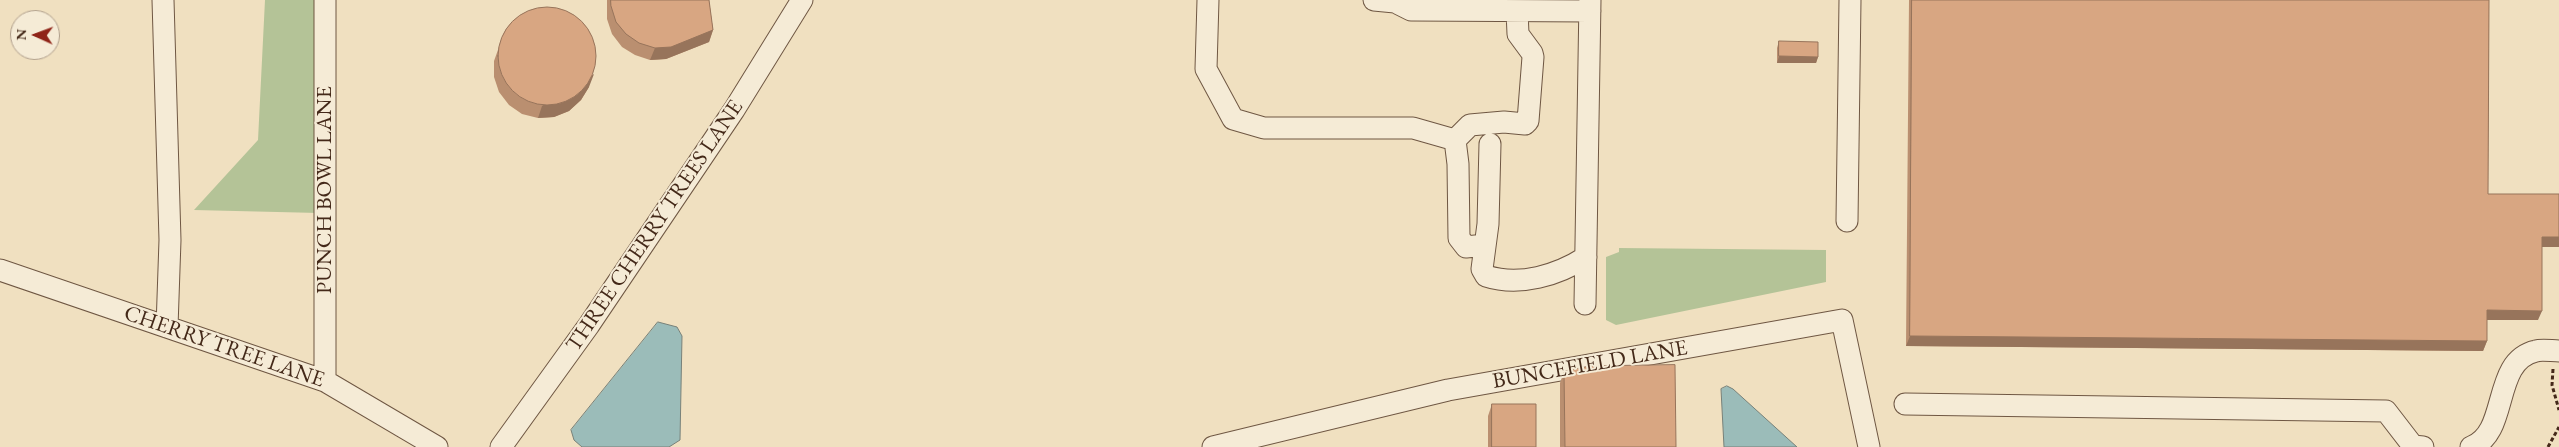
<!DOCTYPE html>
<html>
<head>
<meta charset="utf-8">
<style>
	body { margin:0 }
	#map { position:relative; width:2559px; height:447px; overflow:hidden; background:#f0e0c0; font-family:"EB Garamond",serif }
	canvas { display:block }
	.north { position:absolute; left:10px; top:10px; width:50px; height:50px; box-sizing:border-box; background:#f5ebd6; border:1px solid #ae9d8a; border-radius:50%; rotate:272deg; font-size:14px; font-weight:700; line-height:20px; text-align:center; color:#442919 }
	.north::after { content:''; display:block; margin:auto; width:18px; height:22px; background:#8f2418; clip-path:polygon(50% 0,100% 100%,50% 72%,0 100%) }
</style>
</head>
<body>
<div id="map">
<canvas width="2559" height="447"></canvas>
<div class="north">N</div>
</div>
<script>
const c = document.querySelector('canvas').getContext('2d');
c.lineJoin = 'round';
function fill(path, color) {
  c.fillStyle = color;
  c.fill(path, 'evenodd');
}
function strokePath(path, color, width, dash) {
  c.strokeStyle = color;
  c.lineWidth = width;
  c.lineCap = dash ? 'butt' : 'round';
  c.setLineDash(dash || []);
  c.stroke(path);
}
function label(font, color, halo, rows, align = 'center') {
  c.font = font + ' "EB Garamond",serif';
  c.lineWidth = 4;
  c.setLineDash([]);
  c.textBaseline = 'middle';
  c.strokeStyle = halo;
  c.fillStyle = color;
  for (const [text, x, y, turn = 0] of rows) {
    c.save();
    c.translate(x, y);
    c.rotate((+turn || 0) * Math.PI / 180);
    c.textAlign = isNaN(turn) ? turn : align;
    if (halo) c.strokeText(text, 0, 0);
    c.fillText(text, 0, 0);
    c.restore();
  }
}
const green = new Path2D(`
	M 265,0 L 315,0 L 319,213 L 194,210 L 258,140 Z
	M 1619,248 L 1826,250 L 1826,282 L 1616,325 L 1606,320 L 1606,257 L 1619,252 Z`);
const water = new Path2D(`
	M 658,322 L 677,327 L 682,336 L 680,440 L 669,447 L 582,447 L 574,440 L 571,430 Z
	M 1727,386 L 1733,389 L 1797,447 L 1724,447 L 1721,389 Z`);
const path = new Path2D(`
	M 2553,369 L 2552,385 L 2559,410
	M 2548,447 L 2559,427`);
const minor = new Path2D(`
	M 163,0 L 170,240 L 167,327
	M 325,0 L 325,381
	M 1208,0 L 1206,69 L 1233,119 L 1264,128 L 1413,128 L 1455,140 L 1458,164 L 1459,238 L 1466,247 L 1485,245
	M 1374,0 L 1395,2 L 1411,10 L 1590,11
	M 1455,140 L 1470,125 L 1504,122 L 1525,124 L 1528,121 L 1533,57 L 1532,53 L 1518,34 L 1517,11
	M 1490,144 L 1488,224 L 1482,269 L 1486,276 C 1520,287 1558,275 1586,257
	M 1847,221 L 1850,0
	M 0,270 L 325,381 L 437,447
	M 1585,304 L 1590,0
	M 1905,404 L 2386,411 L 2413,446 L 2423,447
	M 501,447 L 589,325 L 734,110 L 802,0
	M 1213,447 L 1448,390 L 1842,320 L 1869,447
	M 2471,447 C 2510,433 2491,361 2536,351 C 2542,349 2552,351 2559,351`);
const wall = new Path2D(`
	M 607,0 L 709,0 L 713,30 L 709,42 L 666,59 L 650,60 L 635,55 L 622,47 L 612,34 L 607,19 Z
	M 1909,0 L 2489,0 L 2488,194 L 2542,247 L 2538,320 L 2487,320 L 2487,341 L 2483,351 L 1906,346 Z
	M 504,33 L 589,87 L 581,100 L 569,111 L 554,117 L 538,118 L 522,114 L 509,105 L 499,92 L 494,77 L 494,61 Z
	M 1779,41 L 1818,57 L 1816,63 L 1777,63 L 1777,48 Z
	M 1564,371 L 1676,447 L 1560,447 L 1560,383 Z
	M 1492,404 L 1536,447 L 1488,447 L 1488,416 Z`);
const shadedWall = new Path2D(`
	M 713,30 L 709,42 L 666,59 L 650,60 L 655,48 Z
	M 1779,56 L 1818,57 L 1816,63 L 1777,63 Z
	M 594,74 L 589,87 L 581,100 L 569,111 L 554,117 L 538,118 L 542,106 Z
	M 2542,237 L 2559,237 L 2559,247 L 2539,247 Z
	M 2487,310 L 2542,311 L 2538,320 L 2483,320 Z
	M 1910,336 L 2487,341 L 2483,351 L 1906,346 Z`);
const building = new Path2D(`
	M 611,0 L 709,0 L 713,30 L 671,47 L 655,48 L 639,43 L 626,34 L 616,22 L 611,6 Z
	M 1912,0 L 2489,0 L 2488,194 L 2559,194 L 2559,237 L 2542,237 L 2542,311 L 2487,310 L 2487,341 L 1910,336 Z
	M498 56a49 49 0 1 1 98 0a49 49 0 1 1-98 0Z
	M 1779,41 L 1818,42 L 1818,57 L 1779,56 Z
	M 1675,365 L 1676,447 L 1565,447 L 1564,371 L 1590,366 Z
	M 1492,404 L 1536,404 L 1536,447 L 1492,447 Z`);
const streetNames = [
	["PUNCH BOWL LANE",325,190,-90],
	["THREE CHERRY TREES LANE",655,226,-56],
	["CHERRY TREE LANE",224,347,19],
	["BUNCEFIELD LANE",1590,365,-10]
];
fill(green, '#b4c397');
fill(water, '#9bbcb9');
strokePath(water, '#788179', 1);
strokePath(minor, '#6f5743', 23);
strokePath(path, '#442919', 3, [4, 2.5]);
strokePath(minor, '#f5ebd6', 21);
fill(wall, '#ba8f70');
fill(shadedWall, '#97745b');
fill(building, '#d8a682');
strokePath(building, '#97745b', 1);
label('22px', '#442919', '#f5ebd6', streetNames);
</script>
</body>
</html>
